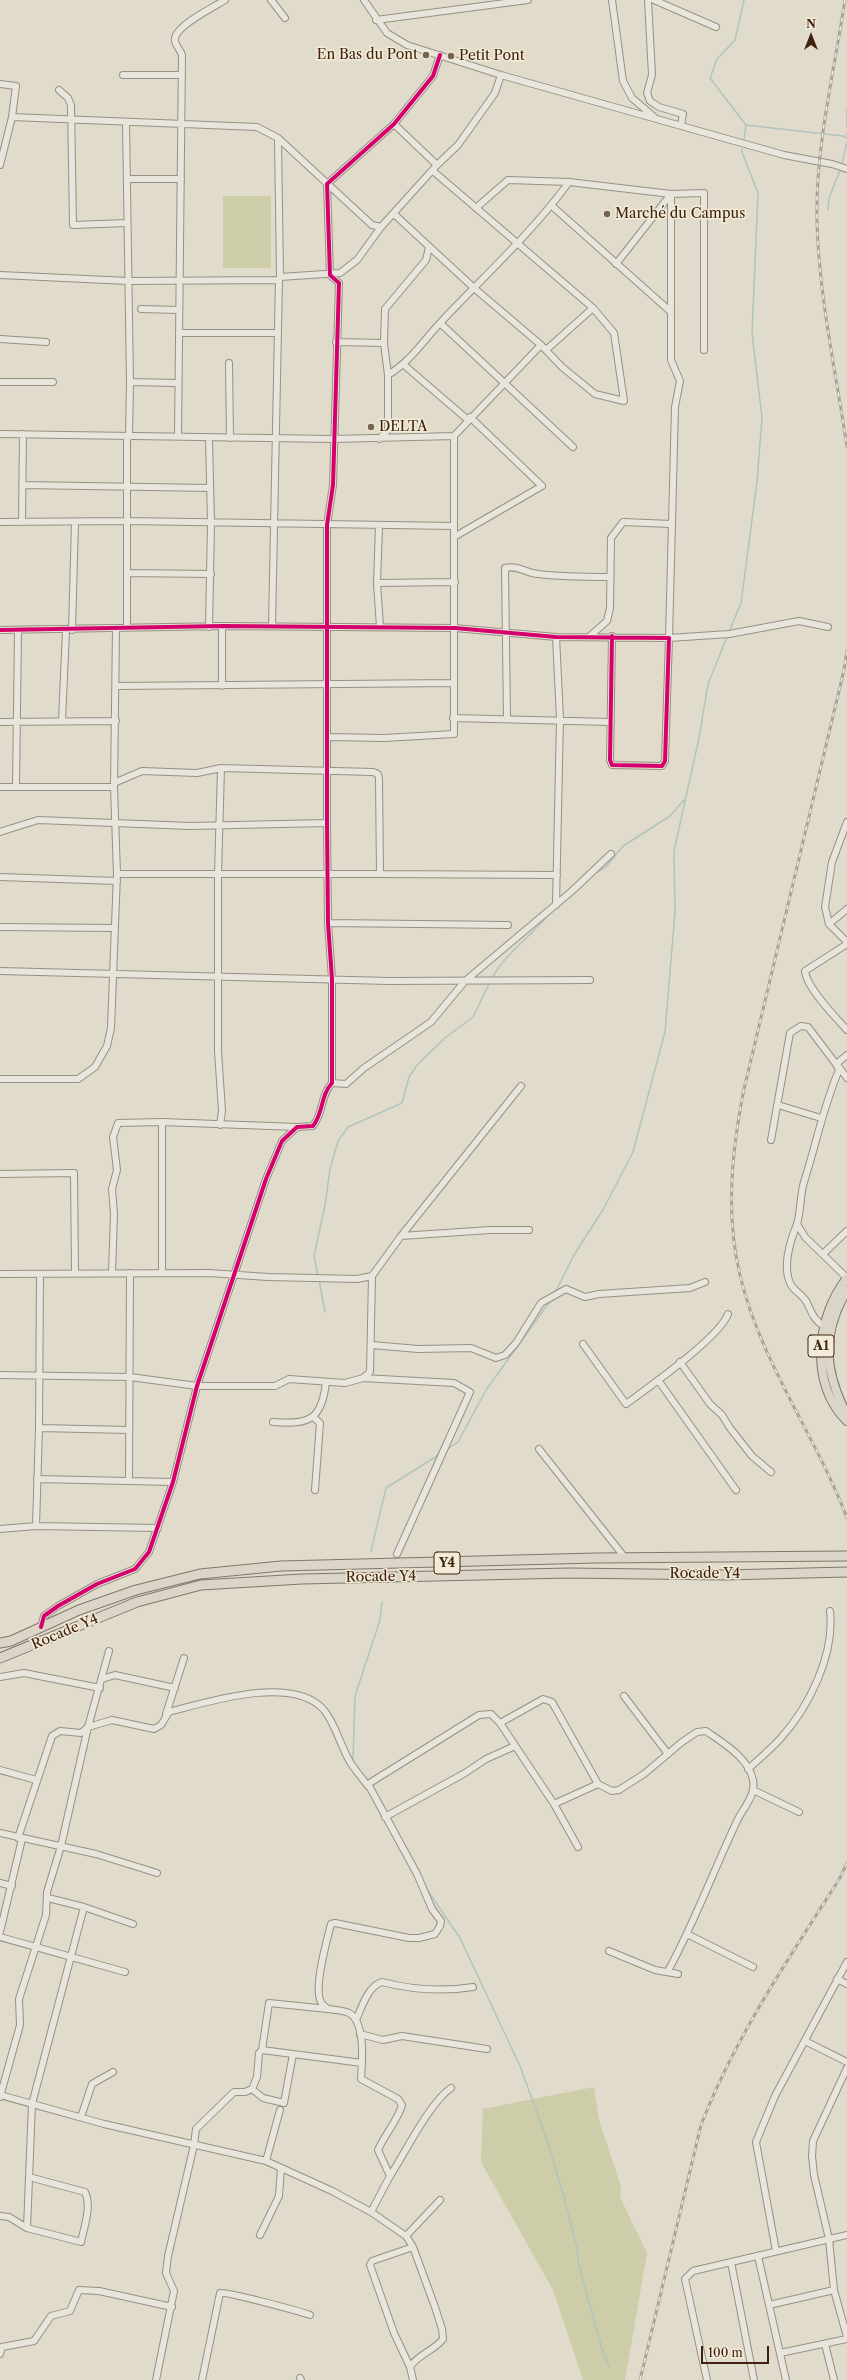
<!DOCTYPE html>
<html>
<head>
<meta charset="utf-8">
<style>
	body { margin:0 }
	#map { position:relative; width:847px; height:2380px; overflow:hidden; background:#e1dbcb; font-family:"Libre Caslon Text",serif }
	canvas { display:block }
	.north { position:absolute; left:791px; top:16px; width:40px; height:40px; -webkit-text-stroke:3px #f2ebd7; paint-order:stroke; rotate:0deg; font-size:11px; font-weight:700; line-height:16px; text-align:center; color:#3f210e }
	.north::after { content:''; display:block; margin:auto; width:14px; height:18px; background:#3f210e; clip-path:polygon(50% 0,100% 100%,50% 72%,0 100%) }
	.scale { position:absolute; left:701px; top:2346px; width:68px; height:18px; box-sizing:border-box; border:2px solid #3f210e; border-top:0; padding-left:5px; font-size:12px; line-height:14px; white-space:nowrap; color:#3f210e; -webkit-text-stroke:3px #f2ebd7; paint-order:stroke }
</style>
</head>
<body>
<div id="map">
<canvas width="847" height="2380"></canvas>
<div class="north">N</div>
<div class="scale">100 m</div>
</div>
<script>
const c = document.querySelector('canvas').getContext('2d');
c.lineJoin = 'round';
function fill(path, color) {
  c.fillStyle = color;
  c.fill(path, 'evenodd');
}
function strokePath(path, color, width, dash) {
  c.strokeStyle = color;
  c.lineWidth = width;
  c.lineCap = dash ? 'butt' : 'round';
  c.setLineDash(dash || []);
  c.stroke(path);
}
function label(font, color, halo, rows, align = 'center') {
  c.font = font + ' "Libre Caslon Text",serif';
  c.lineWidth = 3;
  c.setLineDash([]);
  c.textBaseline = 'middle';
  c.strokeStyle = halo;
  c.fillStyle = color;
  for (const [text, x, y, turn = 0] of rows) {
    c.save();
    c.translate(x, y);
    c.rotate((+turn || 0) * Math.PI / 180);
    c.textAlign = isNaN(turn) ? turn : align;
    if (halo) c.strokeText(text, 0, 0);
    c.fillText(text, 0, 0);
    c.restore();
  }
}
const green = new Path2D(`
	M 223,196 L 271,196 L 271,268 L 223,268 Z
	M 594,2087 L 599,2120 L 621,2186 L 620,2197 L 647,2253 L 625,2380 L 583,2380 L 553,2290 L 481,2162 L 483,2109 Z`);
const stream = new Path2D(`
	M 847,108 L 847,127
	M 746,125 L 843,136 L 847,138
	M 847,134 L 847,136
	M 744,140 L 746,125 L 710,78 L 717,59 L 735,40 L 744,0
	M 842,164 L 847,142
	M 828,210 L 829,198 L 841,168
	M 729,632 L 741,603 L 757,482 L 762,418 L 752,333 L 758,193 L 742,152 L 742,149
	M 593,874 L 606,867 L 623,846 L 670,816 L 685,799
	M 561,897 L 573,886
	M 492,979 C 504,954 530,938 547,916
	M 318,1276 L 314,1256 L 325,1205 L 330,1169 L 338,1141 L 348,1127 L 402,1103 L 409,1077 L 417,1065 L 445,1038 L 473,1017 L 490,982
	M 319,1280 L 325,1312
	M 555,1293 L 574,1255 L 604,1208 L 633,1152 L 665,1032 L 675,912 L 674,851 L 699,738 L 708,684 L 727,637
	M 446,1450 L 458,1442 L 486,1390 L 551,1300
	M 371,1551 L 386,1488 L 440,1454
	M 358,1769 L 353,1760 L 355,1696 L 380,1620 L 382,1602
	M 426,1888 L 460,1938 L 520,2066 L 548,2143 L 563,2194 L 577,2247 L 578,2262 L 602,2349 L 609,2367`);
const minor = new Path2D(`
	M 271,0 L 285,18
	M 364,0 L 387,33 L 407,45 L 501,75 L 784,155 L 832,164 L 847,169
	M 612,0 L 623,81 L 632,98 L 653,116
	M 648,0 L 652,75 L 647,93 L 650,101 L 659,107 L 683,114 L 681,125
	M 654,0 L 716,27
	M 376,20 L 528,0
	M 123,75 L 182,75
	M 0,84 L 16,86 L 12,117 L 0,165
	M 59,90 L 68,98 L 71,105 L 73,225 L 127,223
	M 12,117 L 257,127 L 278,138 L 372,225 L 381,227
	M 126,123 L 130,382 L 177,383
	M 394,124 L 437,165
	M 278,138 L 280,277
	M 127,179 L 181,179
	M 671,194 L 671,360 L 680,381 L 675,407 L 669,638 L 729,634 L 799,621 L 828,627
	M 552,206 L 671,312
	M 476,208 L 508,180 L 569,182 L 671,194 L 704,193 L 704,350
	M 394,214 L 474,288 L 541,345 L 562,367 L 595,394 L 624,401 L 614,333 L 593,308 L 433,171
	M 616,264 L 671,194
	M 0,275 L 128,281 L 279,280 L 280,277 L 340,273 L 357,260 L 381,227 L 437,165 L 458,145 L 495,93 L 501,75
	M 141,309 L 179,310
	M 440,323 L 573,447
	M 179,333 L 278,333
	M 0,339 L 46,342
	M 336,342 L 384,343
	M 546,350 L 593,308
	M 229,363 L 230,438
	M 404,365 L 468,420
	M 388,375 C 411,361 423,341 441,322 C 484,276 532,233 569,182
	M 0,382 L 53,382
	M 0,434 L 333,439 L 454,436 L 541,345
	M 178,436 L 182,55 C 181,51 176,46 175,41 C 172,27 214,7 225,0
	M 127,437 L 127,627
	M 129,437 L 130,382
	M 209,438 L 211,523 L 209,627
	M 379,439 L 388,430 L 388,375 L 384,343 L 385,309 L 426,260 L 429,247
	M 22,485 L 210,488
	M 0,522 L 127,521 L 454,526
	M 22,522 L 23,434
	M 379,526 L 377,583 L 380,627
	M 454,537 L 542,486 L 470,417
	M 127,573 L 211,574
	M 377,583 L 455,582
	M 272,626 L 279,280
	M 0,630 L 222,626 L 455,628 L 556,637 L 669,638 L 665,761 L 662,766 L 612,765 L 610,760 L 612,636
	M 72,630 L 75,522
	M 590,636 L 607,621 L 610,608 L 611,538 L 623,522 L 671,524
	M 556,637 L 560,719 L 556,905
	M 116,686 L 453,683
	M 222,686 L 222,626
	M 453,718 L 611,722
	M 507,718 L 505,568 C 518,565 526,573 538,574 C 562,577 585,577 610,577
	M 62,721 L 66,630
	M 0,722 L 116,721
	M 328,737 L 384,738 L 454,734 L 454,436
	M 114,783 L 142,771 L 197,773 L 221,768 L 373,772 L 378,774 L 379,779 L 380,874 L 117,874
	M 0,787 L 114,787
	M 16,787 L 18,631
	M 847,822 L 832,862 L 825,907 L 829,924 L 847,942
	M 0,832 L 38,820 L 190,826 L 327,823
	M 380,874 L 557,875
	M 0,877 L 117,881
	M 328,923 L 508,925
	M 829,924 L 847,909
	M 0,927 L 115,928
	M 847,944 L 805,971 C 806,987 836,1018 847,1030
	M 0,971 L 389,981 L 590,980
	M 847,1055 L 836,1064 L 839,1070 C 823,1107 816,1145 804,1182 C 800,1195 801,1211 797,1224 L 805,1237 L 847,1278
	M 839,1067 L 847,1078
	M 0,1079 L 78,1079 L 95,1067 L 107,1046 L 111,1028 L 117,874 L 114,787 L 116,628
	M 332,1083 L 346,1084 L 364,1068 L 431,1022 L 465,981 L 572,891 L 611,854
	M 778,1105 L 821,1118
	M 220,1125 L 222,1111 L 218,1051 L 218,874 L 221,768
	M 771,1140 L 790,1033 L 801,1026 L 808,1027 L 836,1064
	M 0,1174 L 74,1173 L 75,1272
	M 797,1224 C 790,1241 782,1268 791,1285 C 795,1291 802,1295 806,1301 C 812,1312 813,1320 824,1326
	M 401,1236 L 490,1230 L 529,1230
	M 823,1254 L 847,1231
	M 112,1273 L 114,1214 L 112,1189 L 117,1170 L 113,1137 L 118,1123 L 162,1122
	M 162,1273 L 162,1122 L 297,1127
	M 0,1274 L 209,1273 L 268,1277 L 357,1279 L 372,1276 L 401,1236 L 521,1086
	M 583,1344 L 626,1404 C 649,1387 720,1337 728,1314
	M 372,1345 L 418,1349 L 471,1348 L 496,1358 L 505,1355 L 516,1343 L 541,1303 L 566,1289 L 585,1297 L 599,1294 L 690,1288 L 705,1282
	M 680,1362 L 710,1404 L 722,1415 L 730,1428 L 752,1456 L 771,1472
	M 0,1375 L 130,1377 L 197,1386 L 275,1386 L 289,1379 L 345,1383 L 363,1378 L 370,1372 L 372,1276
	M 363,1378 L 454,1383 L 470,1392 L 397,1554
	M 658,1380 L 736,1490
	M 313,1417 L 320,1423 L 315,1490
	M 273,1422 C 309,1425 322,1420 326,1382
	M 39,1428 L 129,1430
	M 539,1449 L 626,1559
	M 37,1479 L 173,1482
	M 129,1481 L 130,1273
	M 36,1526 L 39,1428 L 40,1274
	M 0,1529 L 36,1526 L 158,1528
	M 41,1627 L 44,1616 L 58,1606 L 97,1584 L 135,1569 L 149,1552 L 173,1482 L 197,1386 L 266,1179 L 282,1141 L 297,1127 L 313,1126 C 324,1112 320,1096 332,1083 L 332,979 L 328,923 L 327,823 L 327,525 L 333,485 L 339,283 L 330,275 L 327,184 L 394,124 L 433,76 L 440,55
	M 0,1677 L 24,1673 L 100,1688
	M 102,1679 L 115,1675 L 175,1688
	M 624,1696 L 668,1754
	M 166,1714 L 184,1658
	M 500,1723 L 543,1699 L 552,1702 L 598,1784 L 612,1791 L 619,1790 L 644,1774 L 682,1742 L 697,1732 L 706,1731 C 723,1743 749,1758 753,1780 C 756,1795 744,1807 738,1819 C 714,1869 695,1922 668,1971
	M 748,1769 C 759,1759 770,1750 780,1739 C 809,1707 835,1655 830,1611
	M 0,1770 L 36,1780
	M 753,1790 L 799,1812
	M 554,1804 L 598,1784
	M 385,1817 L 465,1773 L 486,1759 L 515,1746
	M 0,1833 L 96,1854 L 157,1873
	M 18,1838 L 52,1736 L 60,1731 L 81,1733 L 88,1727 L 109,1651
	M 0,1883 L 12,1886
	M 48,1898 L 84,1907 L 133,1924
	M 0,1932 L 22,1839
	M 687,1934 L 753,1967
	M 0,1937 L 125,1972
	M 609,1951 L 655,1970 L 678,1974
	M 837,1979 L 847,1984
	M 356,2020 C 362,2007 368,1986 382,1982 C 413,1990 441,1992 473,1987
	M 360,2034 L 383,2040 L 402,2036 L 487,2049
	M 805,2041 L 847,2062
	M 262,2050 L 269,2003 L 328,2009
	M 847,2068 L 813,2141 L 812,2156 L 814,2175 L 829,2239 L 834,2290 L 847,2337
	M 252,2089 L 263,2098 L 284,2103 L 293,2054
	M 0,2095 L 104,2124 L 266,2161 L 332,2191 L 371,2212 L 406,2236 L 413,2247 L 435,2307 L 442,2329 L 443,2339 C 434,2351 418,2354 410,2367 L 413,2380
	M 0,2097 L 20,2025 L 19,1999 L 46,1915 L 47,1892 L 61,1846 L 88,1727 L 112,1720 L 154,1729 L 161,1725 L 169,1712 C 207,1702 293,1674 324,1710 C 336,1725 340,1745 350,1762 C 355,1770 362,1778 368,1786
	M 81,2117 L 92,2084 L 113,2072
	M 266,2161 L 280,2110
	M 390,2176 C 405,2153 430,2102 451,2088
	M 371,2212 L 390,2176 L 378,2150 C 385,2134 398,2120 402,2105 L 398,2099 L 361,2079 C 362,2063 366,2022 349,2013 C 343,2010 334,2010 328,2009 C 326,2007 322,2005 321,2002 C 313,1988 327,1940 331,1924 L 335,1923 L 409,1938 L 419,1938 L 435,1934 L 440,1926 L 441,1921 L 432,1909 L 417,1874 L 368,1784 L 479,1715 L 491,1714 L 500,1723 L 554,1804 L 578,1847
	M 0,2216 L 9,2217 L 27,2228 L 81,2242 C 84,2227 92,2206 85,2192 L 29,2177
	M 27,2228 L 32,2104 L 84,1907
	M 260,2235 L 279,2196 L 281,2168
	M 406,2236 L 440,2200
	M 776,2251 L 756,2142 L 775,2096 L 847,1962
	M 758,2256 L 786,2380
	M 731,2262 L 754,2380
	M 769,2305 L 834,2290
	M 825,2344 L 834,2380
	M 780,2353 L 847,2339
	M 0,2354 L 2,2347 L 34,2341 L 51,2316 L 70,2311 L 79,2290 L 99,2291 L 172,2307
	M 410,2367 L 394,2333 L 370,2265 L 372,2261 L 413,2247
	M 300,2378 L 301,2380
	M 156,2380 L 174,2291 L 166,2273 L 168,2256 L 194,2145 L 196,2129 L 234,2092 L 245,2092 L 252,2089 L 257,2077 L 259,2053 L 262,2050 L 362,2063
	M 202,2380 L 220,2293 C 225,2291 299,2311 310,2315
	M 707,2380 L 685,2279 L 693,2271 L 847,2235`);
const major = new Path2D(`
	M 847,1278 C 816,1317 809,1385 847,1421
	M 847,1290 C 821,1334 824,1371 847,1415`);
const highway = new Path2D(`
	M 0,1643 L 11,1641 L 79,1610 L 136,1590 L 200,1574 L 281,1566 L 596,1558 L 847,1556
	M 0,1658 L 137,1602 L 201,1585 L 302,1579 L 569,1573 L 725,1575 L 847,1572`);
const rail = new Path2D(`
	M 845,0 C 834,72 815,149 817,222 C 819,297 836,373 847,447
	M 847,651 L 844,670 L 744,1089 C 732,1150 725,1213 740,1275 C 760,1361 816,1436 847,1518
	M 640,2380 L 701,2125 C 735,2037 789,1958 840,1878 L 847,1863`);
const cycleway = new Path2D(`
	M 0,630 L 222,626 L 455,628 L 556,637 L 669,638 L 665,761 L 662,766 L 612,765 L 610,760 L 612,636
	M 41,1627 L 44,1616 L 58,1606 L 97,1584 L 135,1569 L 149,1552 L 173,1482 L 197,1386 L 266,1179 L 282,1141 L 297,1127 L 313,1126 C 324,1112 320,1096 332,1083 L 332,979 L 328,923 L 327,823 L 327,525 L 333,485 L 339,283 L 330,275 L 327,184 L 394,124 L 433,76 L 440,55`);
const markers = [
	[426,55,4,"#786250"],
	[451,56,4,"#786250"],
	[607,214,4,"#786250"],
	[371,427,4,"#786250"]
];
const shields = [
	[821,1346,26],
	[447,1563,26]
];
const shieldNames = [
	["A1",821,1346],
	["Y4",447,1563]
];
const poiNames = [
	["En Bas du Pont",418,55,"right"],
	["Petit Pont",459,56],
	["Marché du Campus",615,214],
	["DELTA",379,427]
];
const streetNames = [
	["Rocade Y4",705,1574],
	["Rocade Y4",381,1577,-1],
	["Rocade Y4",65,1632,-23]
];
fill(green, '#cdcda9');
strokePath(stream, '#afc5bd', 1.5);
strokePath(minor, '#979084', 8);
strokePath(major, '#7f776c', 10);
strokePath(highway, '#7f776c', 11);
strokePath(minor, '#e8e5dd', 6);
strokePath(major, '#dbd5c8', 8);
strokePath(highway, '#dbd5c8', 9);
strokePath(rail, '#a9a39b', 3);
strokePath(rail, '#f2ebd7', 1.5, [4.5]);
strokePath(cycleway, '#d6006c', 4);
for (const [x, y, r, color] of markers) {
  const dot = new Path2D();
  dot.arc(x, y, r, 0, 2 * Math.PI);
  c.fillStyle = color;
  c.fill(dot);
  strokePath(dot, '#f2ebd7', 1.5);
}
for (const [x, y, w] of shields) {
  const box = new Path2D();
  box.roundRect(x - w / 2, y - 11, w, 22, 3);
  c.fillStyle = '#f2ebd7';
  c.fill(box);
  strokePath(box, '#3f210e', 1);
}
label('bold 13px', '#3f210e', null, shieldNames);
label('14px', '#3f210e', '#f2ebd7', poiNames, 'left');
label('14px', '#3f210e', '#f2ebd7', streetNames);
</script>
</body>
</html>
